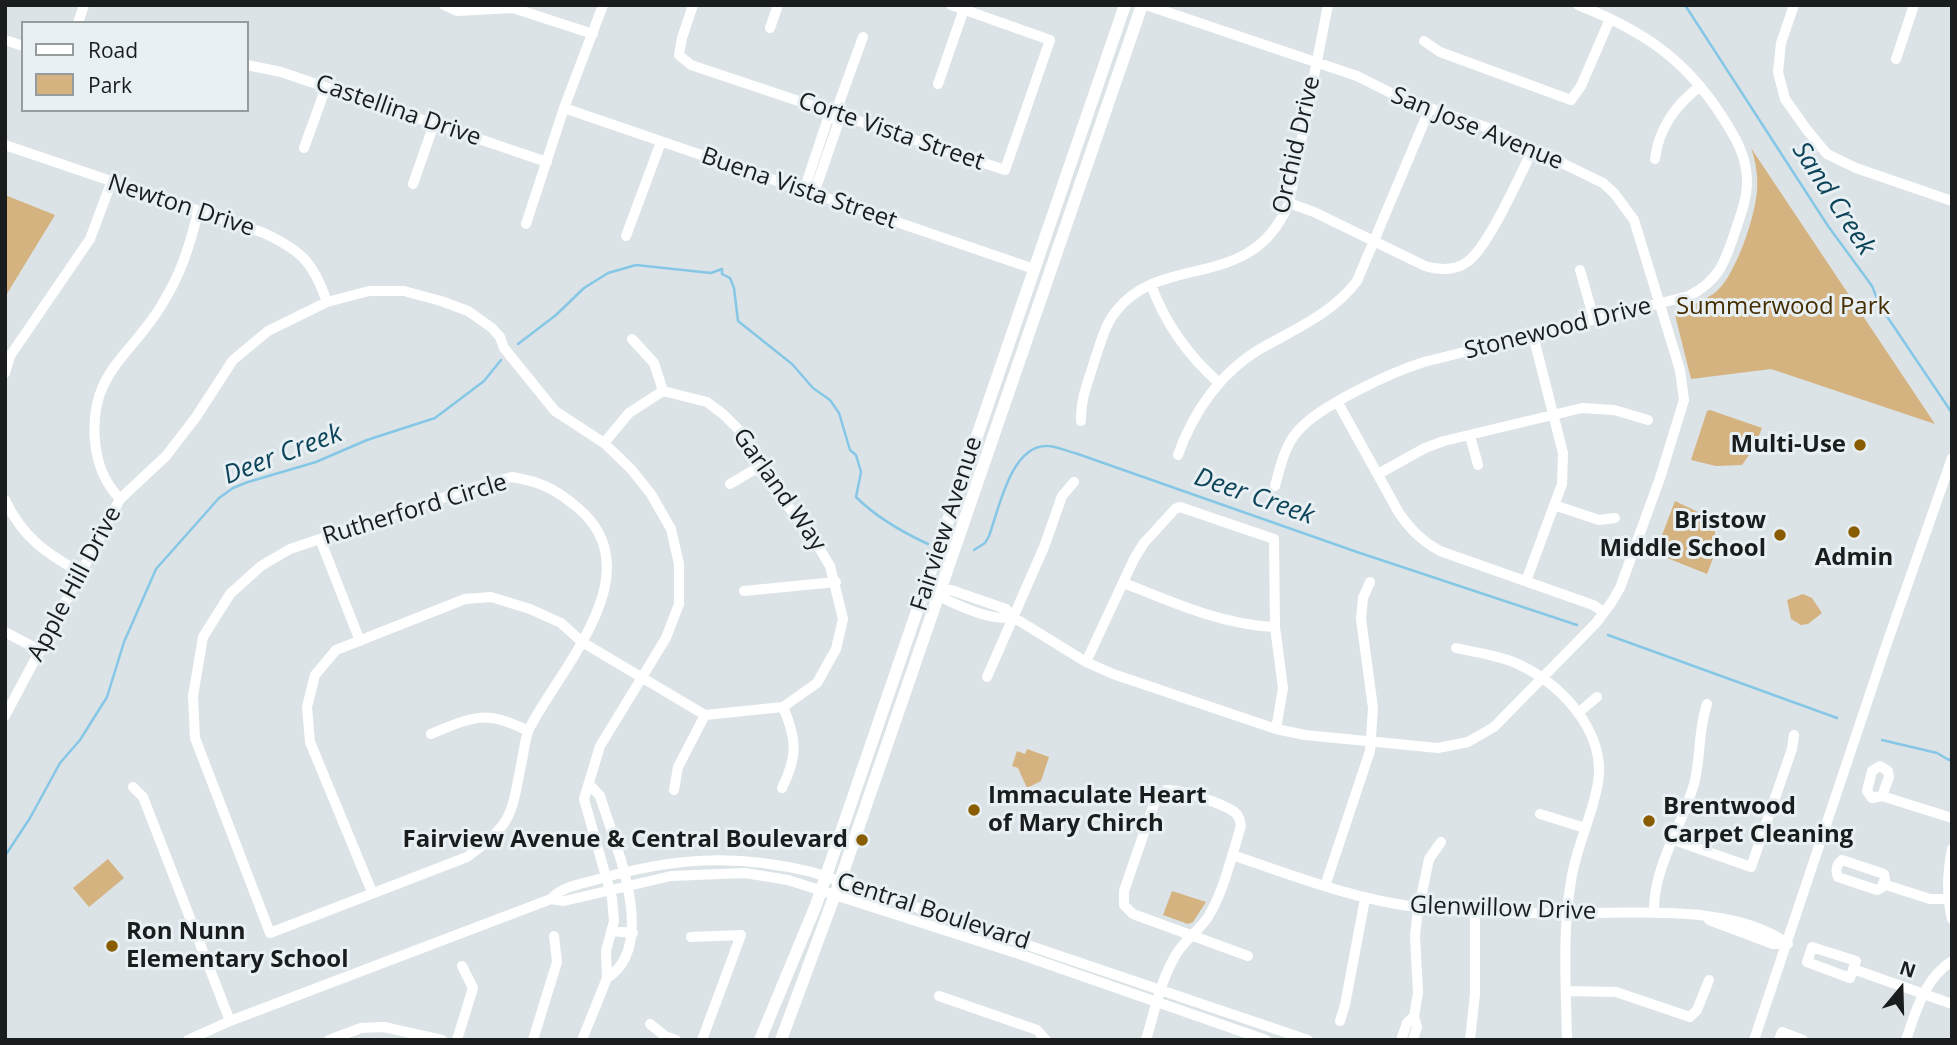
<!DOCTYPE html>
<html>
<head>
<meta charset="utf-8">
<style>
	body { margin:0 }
	#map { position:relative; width:1957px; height:1045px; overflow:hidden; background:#dbe3e7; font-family:"Open Sans",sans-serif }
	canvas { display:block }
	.frame { position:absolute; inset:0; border:7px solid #1a1d1e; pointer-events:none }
	.legend { position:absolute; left:21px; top:21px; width:228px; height:91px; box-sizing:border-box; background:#e8f0f4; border:2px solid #969c9e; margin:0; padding:9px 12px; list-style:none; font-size:21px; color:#1a1d1e }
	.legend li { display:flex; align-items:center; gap:14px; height:35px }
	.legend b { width:35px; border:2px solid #969c9e }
	.north { position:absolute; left:1866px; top:954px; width:70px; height:70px; -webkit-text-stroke:5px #e8f0f4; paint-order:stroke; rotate:19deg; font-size:19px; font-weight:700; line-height:28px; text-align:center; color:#1a1d1e }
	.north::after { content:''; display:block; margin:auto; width:24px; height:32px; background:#1a1d1e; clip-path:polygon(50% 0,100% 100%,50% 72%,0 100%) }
</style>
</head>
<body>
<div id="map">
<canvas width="1957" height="1045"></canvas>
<div class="frame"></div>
<ul class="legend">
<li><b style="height:9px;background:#fff"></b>Road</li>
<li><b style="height:19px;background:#d5b381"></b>Park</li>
</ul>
<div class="north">N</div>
</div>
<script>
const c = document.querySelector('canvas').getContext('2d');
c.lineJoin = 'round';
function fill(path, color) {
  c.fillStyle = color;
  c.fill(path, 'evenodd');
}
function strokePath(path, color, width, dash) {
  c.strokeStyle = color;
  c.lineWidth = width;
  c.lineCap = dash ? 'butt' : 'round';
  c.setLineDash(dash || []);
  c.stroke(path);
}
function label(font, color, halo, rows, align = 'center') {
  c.font = font + ' "Open Sans",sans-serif';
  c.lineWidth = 6;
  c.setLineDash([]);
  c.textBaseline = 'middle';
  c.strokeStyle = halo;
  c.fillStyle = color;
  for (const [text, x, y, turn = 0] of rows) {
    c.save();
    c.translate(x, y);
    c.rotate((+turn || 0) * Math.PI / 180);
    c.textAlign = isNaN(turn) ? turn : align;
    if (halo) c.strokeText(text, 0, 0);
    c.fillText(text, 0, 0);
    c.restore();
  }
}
const green = new Path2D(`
	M 1751,148 L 1935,424 L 1771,369 L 1691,379 L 1675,315 C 1681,307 1705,302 1717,291 C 1736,274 1755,217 1757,191 C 1758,176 1756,162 1751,148 Z
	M 5,195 L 55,215 L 5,297 Z
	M 1710,410 L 1762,428 L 1754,448 L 1742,465 L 1716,466 L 1691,460 L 1707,411 Z
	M 1675,501 L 1698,512 L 1715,530 L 1715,553 L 1707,574 L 1657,554 L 1656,551 Z
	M 1803,594 L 1812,598 L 1822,613 L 1808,624 L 1801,625 L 1791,619 L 1787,600 Z
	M 1027,749 L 1049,757 L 1041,781 L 1027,788 L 1018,768 L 1012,766 L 1017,751 L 1025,754 Z
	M 108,859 L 124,878 L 89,907 L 73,888 Z
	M 1172,891 L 1206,902 L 1193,922 L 1188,924 L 1163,915 Z`);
const stream = new Path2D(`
	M 1685,5 L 1828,226 L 1872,286 L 1880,306 L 1952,413
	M 518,344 L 556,315 L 584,288 L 608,273 L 636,265 L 711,273 L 722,269 L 722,274 L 730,278 L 734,288 L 738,321 L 792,364 L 813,388 L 830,400 L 839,413 L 850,450 L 856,455 L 861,472 L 856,497 C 876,517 902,532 928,544
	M 974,550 L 985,543 L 989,536 C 999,509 1011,444 1048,446 C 1056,446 1066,451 1075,453 L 1357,552 L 1577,625
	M 1608,635 L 1837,718
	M 1882,740 L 1937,753 L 1949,760 L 1951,758 L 1952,761
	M 5,856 L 30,818 L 60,763 L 80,740 L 107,697 L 124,642 L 156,569 L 219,498 L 233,488 L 248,482 L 316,462 L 367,440 L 435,418 L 484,381 L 501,360`);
const minor = new Path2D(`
	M 444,5 L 457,11 L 513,8 L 593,34
	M 693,5 L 682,38 L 679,55 L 691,65 L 1005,170 L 1050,40 L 951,5
	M 1794,5 L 1781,43 L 1778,72 L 1785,99 L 1807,130 L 1827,154 L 1856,168 L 1952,201
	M 78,23 L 84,5
	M 770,28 L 778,5
	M 5,40 L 23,46
	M 1424,41 L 1440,52 L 1571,100 L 1581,86 L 1610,19
	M 1896,59 L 1914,5
	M 247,65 L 281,72 L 547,162
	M 938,84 L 964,9
	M 564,108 L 1034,269
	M 5,145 L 264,233 C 302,251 313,262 327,302
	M 304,148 L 326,87
	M 1655,159 C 1659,127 1676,105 1700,86
	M 413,184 L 434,124
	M 804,190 L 827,121 L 835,114 L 863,37
	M 814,193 L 838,124 L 835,114
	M 1289,203 L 1314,212 L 1425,266 C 1439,270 1455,271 1467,262 C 1488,248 1520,175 1533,149
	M 526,224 L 564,108 L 603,5
	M 626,236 L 661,142
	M 1580,270 L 1594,319
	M 1151,285 C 1166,325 1188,355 1219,383
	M 632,339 L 654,363 L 663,391
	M 5,373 L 10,356 L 90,239 L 111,183
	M 1338,403 L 1399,513 C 1411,530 1422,541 1440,551 L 1593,605 L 1604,612
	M 1081,421 C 1080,399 1089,380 1095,359 C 1101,342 1105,324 1117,310 C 1164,252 1252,293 1289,203 L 1328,5
	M 1470,436 L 1478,465
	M 1178,455 C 1193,412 1221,372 1260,349 C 1295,329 1332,314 1357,281 L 1430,108
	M 1378,474 L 1425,448 L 1444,441 L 1582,408 L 1614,410 L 1648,420
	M 512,477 C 541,482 554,488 578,508 C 654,572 560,668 529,729 C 525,738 524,751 522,760 C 511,815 514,823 467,857 L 270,933 L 195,738 L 193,696 L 203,637 L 230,594 L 261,566 L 290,549 L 475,487 Z
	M 730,484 L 757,468
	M 1275,486 C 1280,468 1284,447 1297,432 C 1318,406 1392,372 1424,362 L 1689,296 C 1721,279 1725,261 1736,229 C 1741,214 1747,198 1747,182 C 1747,157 1736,138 1723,118 C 1686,59 1642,30 1578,5
	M 120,499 C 104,482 97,464 95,441 C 89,373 130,357 161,306 C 181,274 189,248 198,212
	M 5,500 C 23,538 46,553 81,573
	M 1554,505 L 1599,520 L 1615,518
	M 320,539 L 360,641
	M 1526,581 L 1562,484 L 1563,453 L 1533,335
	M 1124,583 C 1171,602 1223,625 1275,627
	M 926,588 C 936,591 942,598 951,602 C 969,610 994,621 1013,617
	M 744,591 L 836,582
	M 939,592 L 951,590 L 1006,609 L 1013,617 L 1086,662 L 1113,674 L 1276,729 L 1305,735 L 1438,748 L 1468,742 L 1494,727 L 1596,623 L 1611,603 L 1620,588 L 1660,478 L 1684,400 L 1680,370 L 1634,220 L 1614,193 L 1603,183 L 1494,130 L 1401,98 L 1357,76 L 1146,5
	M 5,632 L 41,651
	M 1456,648 C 1477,653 1503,656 1522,666 C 1564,687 1606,733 1598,783 C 1592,817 1576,847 1571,881 C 1562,933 1566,987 1567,1040
	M 1086,662 L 1134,559 L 1144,543 L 1175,509 L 1180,507 L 1274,539 L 1275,627 L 1283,688 L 1276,729
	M 987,677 L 1044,547 L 1062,496 L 1074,482
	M 1578,713 L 1597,697
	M 5,716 L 120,499 L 166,456 L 196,417 L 233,360 L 268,331 L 327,302 L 369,291 L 404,291 L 441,301 L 468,311 L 492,328 L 500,337 L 504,348 L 555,411 L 604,443 L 631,469 L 651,494 L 671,529 L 679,564 L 679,604 L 666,638 L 600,746 L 584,799 L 612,898 L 614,921 L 606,951 L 607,978 L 582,1040
	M 431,734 C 473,717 485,709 528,731
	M 1880,766 L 1888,771 L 1889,777 L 1882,796 L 1872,798 L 1867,791 L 1872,771 Z
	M 589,784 L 600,796 C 614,842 660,945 607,978
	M 133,787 L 143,797 L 230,1021
	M 782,788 C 798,756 797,739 783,707
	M 674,790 L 678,767 L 705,715
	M 1882,796 L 1952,818
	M 1540,814 L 1585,828
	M 1674,840 L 1751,867 L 1792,749 L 1794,735
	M 1952,849 C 1947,873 1946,894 1952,919
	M 1232,855 C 1292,875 1352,899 1416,907 C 1472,914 1529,913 1586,913 C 1647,913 1737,906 1788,944
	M 1842,860 L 1884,874 L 1885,879 L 1881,888 L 1877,890 L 1838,877 C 1835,870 1836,865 1842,860 Z
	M 1883,884 L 1930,899 L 1947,899
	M 1325,886 L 1370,751 L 1373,708 L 1361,619 L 1363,598 L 1370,582
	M 372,892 L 310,742 L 307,707 L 315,675 L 336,650 L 465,599 L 491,597 L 530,609 L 561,623 L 582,642 L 705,715 L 783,707 L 817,683 L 836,649 L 843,619 L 830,566 L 812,536 L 757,468 L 742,433 L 723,414 L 707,402 L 663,391 L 629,413 L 604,443
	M 551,899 L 564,901 L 671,876 L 745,873 L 788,880 L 1019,954 L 1266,1040
	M 1654,912 C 1653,868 1682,826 1694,784 C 1701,758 1698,730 1707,704
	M 1709,920 L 1773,944 L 1787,944
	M 611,931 L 633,933
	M 691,937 L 741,935 L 702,1040
	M 1812,947 L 1856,961 L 1850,978 L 1807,962 Z
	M 1853,969 L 1952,1004
	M 1566,991 L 1616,992 L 1690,1017 L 1697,1010 L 1709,980
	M 939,996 L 1037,1030 L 1046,1040
	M 1340,1021 L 1345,1005 L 1365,899
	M 650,1024 L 665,1036 L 676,1040
	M 188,1040 L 230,1021 L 551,899 C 561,887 580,884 595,880 C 672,858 733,853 812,872 L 1308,1040
	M 329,1040 L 361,1028 L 384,1027 L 442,1040
	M 457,1040 L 473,988 L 462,966
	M 533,1040 L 557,962 L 554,936
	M 1146,1040 C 1154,1013 1160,983 1174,958 C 1182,942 1198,932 1208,917 C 1224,891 1232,855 1241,826 C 1240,820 1239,815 1233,811 C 1221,803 1179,789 1166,790 L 1155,801 L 1124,891 L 1124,905 L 1133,914 L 1248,956
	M 1401,1040 L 1407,1023 L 1414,1016
	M 1413,1040 L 1417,1027 L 1414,1016 L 1418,993 L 1415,936 L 1417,917 L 1429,859 L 1441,842
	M 1470,1040 L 1475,994 L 1475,912
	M 1754,1040 L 1886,646 L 1952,458
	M 1779,1040 L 1782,1032 L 1803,1040
	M 1906,1040 C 1916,1011 1924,979 1952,961`);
const major = new Path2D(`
	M 760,1040 L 816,905 L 1125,5
	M 781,1040 L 840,881 L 1142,5`);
const markers = [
	[1860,445,7,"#895c00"],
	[1854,532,7,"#895c00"],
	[1780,535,7,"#895c00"],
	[974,810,7,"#895c00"],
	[1649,821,7,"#895c00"],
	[862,840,7,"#895c00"],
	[112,946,7,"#895c00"]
];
const streetNames = [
	["Castellina Drive",398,111,19],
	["San Jose Avenue",1477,129,22],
	["Corte Vista Street",891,132,19],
	["Orchid Drive",1297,145,-77],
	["Buena Vista Street",799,189,19],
	["Newton Drive",181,206,18],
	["Stonewood Drive",1558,329,-14],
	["Garland Way",779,490,55],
	["Rutherford Circle",415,510,-17],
	["Fairview Avenue",947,524,-72],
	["Apple Hill Drive",75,584,-62],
	["Glenwillow Drive",1503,909,2],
	["Central Boulevard",933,912,18]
];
const parkNames = [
	["Summerwood Park",1783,307]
];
const poiNames = [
	["Multi-Use",1846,445],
	["Bristow",1766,521],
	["Middle School",1766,549],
	["Admin",1854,558,"center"],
	["Immaculate Heart",988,796,"left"],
	["of Mary Chirch",988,824,"left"],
	["Brentwood",1663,807,"left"],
	["Carpet Cleaning",1663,835,"left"],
	["Fairview Avenue & Central Boulevard",848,840],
	["Ron Nunn",126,932,"left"],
	["Elementary School",126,960,"left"]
];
const waterNames = [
	["Sand Creek",1833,199,57],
	["Deer Creek",283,455,-21],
	["Deer Creek",1254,497,19]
];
fill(green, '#d5b381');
strokePath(stream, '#86c7e6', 2.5);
strokePath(minor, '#fff', 10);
strokePath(major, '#fff', 12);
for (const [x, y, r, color] of markers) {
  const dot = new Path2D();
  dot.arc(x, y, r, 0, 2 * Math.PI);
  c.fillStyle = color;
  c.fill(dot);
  strokePath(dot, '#e8f0f4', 2.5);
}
label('24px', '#1a1d1e', '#e8f0f4', streetNames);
label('24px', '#462e02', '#e8f0f4', parkNames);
label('bold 24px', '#1a1d1e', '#e8f0f4', poiNames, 'right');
label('italic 26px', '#0d445a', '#e8f0f4', waterNames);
</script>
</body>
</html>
